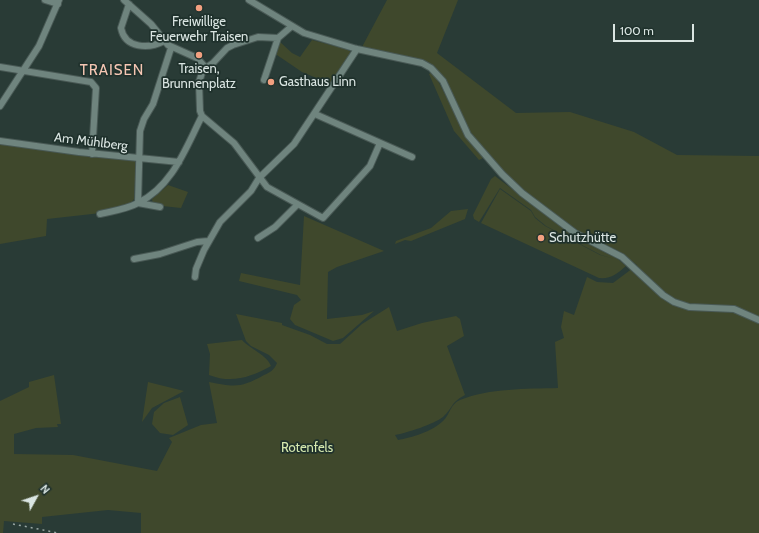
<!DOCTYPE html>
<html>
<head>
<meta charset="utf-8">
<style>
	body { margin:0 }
	#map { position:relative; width:759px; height:533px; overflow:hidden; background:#293b36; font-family:Cabin,sans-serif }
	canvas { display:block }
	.north { position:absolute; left:16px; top:477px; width:40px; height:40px; -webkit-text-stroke:3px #1f312c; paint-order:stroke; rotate:50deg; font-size:11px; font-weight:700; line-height:16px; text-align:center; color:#dae5e2 }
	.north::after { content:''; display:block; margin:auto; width:14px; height:18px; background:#dae5e2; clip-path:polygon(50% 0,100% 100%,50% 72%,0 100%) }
	.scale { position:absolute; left:613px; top:24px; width:81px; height:18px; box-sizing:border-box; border:2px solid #dae5e2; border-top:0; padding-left:5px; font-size:12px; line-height:14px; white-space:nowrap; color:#dae5e2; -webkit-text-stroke:3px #1f312c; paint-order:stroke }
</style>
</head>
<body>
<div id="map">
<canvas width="759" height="533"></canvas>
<div class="north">N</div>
<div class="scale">100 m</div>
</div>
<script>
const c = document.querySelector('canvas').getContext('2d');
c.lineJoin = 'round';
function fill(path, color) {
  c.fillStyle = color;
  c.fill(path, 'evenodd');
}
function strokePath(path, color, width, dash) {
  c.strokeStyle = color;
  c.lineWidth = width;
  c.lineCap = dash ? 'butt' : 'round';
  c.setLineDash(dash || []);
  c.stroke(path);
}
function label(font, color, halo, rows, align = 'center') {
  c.font = font + ' Cabin,sans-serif';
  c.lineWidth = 3.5;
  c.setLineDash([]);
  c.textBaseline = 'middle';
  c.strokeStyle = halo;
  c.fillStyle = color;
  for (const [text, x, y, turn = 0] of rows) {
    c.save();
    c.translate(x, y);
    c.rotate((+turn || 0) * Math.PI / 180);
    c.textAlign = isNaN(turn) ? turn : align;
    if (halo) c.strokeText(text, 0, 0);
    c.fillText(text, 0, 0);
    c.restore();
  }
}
const green = new Path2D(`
	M 387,0 L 458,0 L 437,53 L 516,113 L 570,112 L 634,132 L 677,155 L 759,156 L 759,533 L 141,533 L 141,513 L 108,510 L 42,517 L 42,524 L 4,521 L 3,533 L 0,533 L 0,401 L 29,387 L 29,382 L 54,375 L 61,424 L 57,424 L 58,427 L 36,428 L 14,434 L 14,454 L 73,455 L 157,471 L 172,442 L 169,438 L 201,425 L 217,423 L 209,382 C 235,387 241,388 264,375 C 271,372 274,370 277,363 L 269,355 L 251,346 L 246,341 L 236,314 L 282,323 L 282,325 L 310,335 L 327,344 L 340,344 L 362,324 L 389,307 L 397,331 L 422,323 L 456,316 L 460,319 L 464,336 L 447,346 L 465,395 C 450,403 453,408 443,417 C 434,424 407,433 395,435 L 398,440 C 411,438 433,431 443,421 C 450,415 450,404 460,400 C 490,388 526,389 558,388 L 555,342 L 564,338 L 561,327 L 564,311 L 574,315 L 587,277 L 597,282 L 613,283 L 637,265 L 617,250 L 591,239 L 574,228 L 524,191 L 500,168 L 468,130 L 442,76 L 431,64 L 362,47 Z
	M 312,40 L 346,49 L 351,52 L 351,55 L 331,84 L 302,72 L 274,53 L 279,41 L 292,53 L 300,57 Z
	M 432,72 L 437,79 L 455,114 L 481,155 L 483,158 L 479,160 L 454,131 L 429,74 Z
	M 0,142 L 136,161 L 134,199 L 131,203 L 101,213 L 47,219 L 46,236 L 0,244 Z
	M 495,176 L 571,234 L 612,254 L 626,266 C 617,274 611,279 599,278 L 481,223 L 500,189 L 531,211 L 535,218 L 545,226 L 600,255 L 615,259 L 601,255 L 546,226 L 535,217 L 531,210 L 500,188 L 479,222 L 474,219 L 473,215 L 491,179 Z
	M 168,185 L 188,192 L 181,208 L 153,205 L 152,199 Z
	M 468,209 L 465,219 L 411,241 L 405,240 L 395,244 L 396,241 L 431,228 L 451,211 Z
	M 304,216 L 384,251 L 337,267 L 328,272 L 327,319 L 362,315 L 374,311 L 343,338 L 333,341 L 295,325 L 290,319 L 294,305 L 301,300 L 297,295 L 239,281 L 241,273 L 300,285 Z
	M 242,340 C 250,349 267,355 271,366 C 251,377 232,384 209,375 L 210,354 L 207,344 Z
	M 148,382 L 184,391 L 152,408 L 142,422 Z
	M 180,397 L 188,425 L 173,435 L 160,433 L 152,424 L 154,412 L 164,403 Z`);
const minor = new Path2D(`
	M 45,0 L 58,4
	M 124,0 L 151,24 L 168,45 L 197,58 L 206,68
	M 249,0 L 304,33 L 357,49 L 422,63 L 431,68 L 443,81 L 468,135 L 502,174 L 522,193 L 575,233 L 622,257 L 663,295 L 674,302 L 689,307 L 734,309 L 759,320
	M 129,4 L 121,28 C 125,49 149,49 164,41
	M 292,26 L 278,38 L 258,37 L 233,45 L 227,48 L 213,63 L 203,70 L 199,82 L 200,111 L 202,116 L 234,143 L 267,187 L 323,218 L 370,166 L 380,143
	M 0,67 L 91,82 L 96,88 L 92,154
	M 264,80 L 278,38
	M 0,106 L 39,46 L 59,0
	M 315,114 L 412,157
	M 0,141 L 79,152 L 179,162
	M 138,203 L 140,131 L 144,119 L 153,104 L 171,48
	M 138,203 L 160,207
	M 100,214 C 113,211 127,209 138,203 C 173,186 186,147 202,116
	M 258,238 L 275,227 L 297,205
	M 134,259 L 160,254 L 197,242 L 208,241
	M 195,277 L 196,269 L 204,250 L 220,222 L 251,191 L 259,178 L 294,144 L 357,49`);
const rail = new Path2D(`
	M 13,524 L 58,533`);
const markers = [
	[199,8,4,"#f2a080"],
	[199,55,4,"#f2a080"],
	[271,82,4,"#f2a080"],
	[541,238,4,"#f2a080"]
];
const poiNames = [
	["Freiwillige",199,22],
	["Feuerwehr Traisen",199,37],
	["Traisen,",199,69],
	["Brunnenplatz",199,84],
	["Gasthaus Linn",279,82,"left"],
	["Schutzhütte",549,238,"left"]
];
const streetNames = [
	["Am Mühlberg",91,142,7]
];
const parkNames = [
	["Rotenfels",307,448]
];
const quarterNames = [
	["TRAISEN",112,71]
];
fill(green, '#3f482c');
strokePath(minor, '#495955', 8);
strokePath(minor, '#6f847e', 6);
strokePath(rail, '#99a7a3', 1.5, [2, 4]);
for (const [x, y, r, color] of markers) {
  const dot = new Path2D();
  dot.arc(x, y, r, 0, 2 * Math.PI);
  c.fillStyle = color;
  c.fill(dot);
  strokePath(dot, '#1f312c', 1.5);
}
label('13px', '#dae5e2', '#1f312c', poiNames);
label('13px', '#dae5e2', '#1f312c', streetNames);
label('13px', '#d5e8ae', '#1f312c', parkNames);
c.letterSpacing = '1px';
label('15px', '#f5c6b3', '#1f312c', quarterNames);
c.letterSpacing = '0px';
</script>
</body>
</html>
